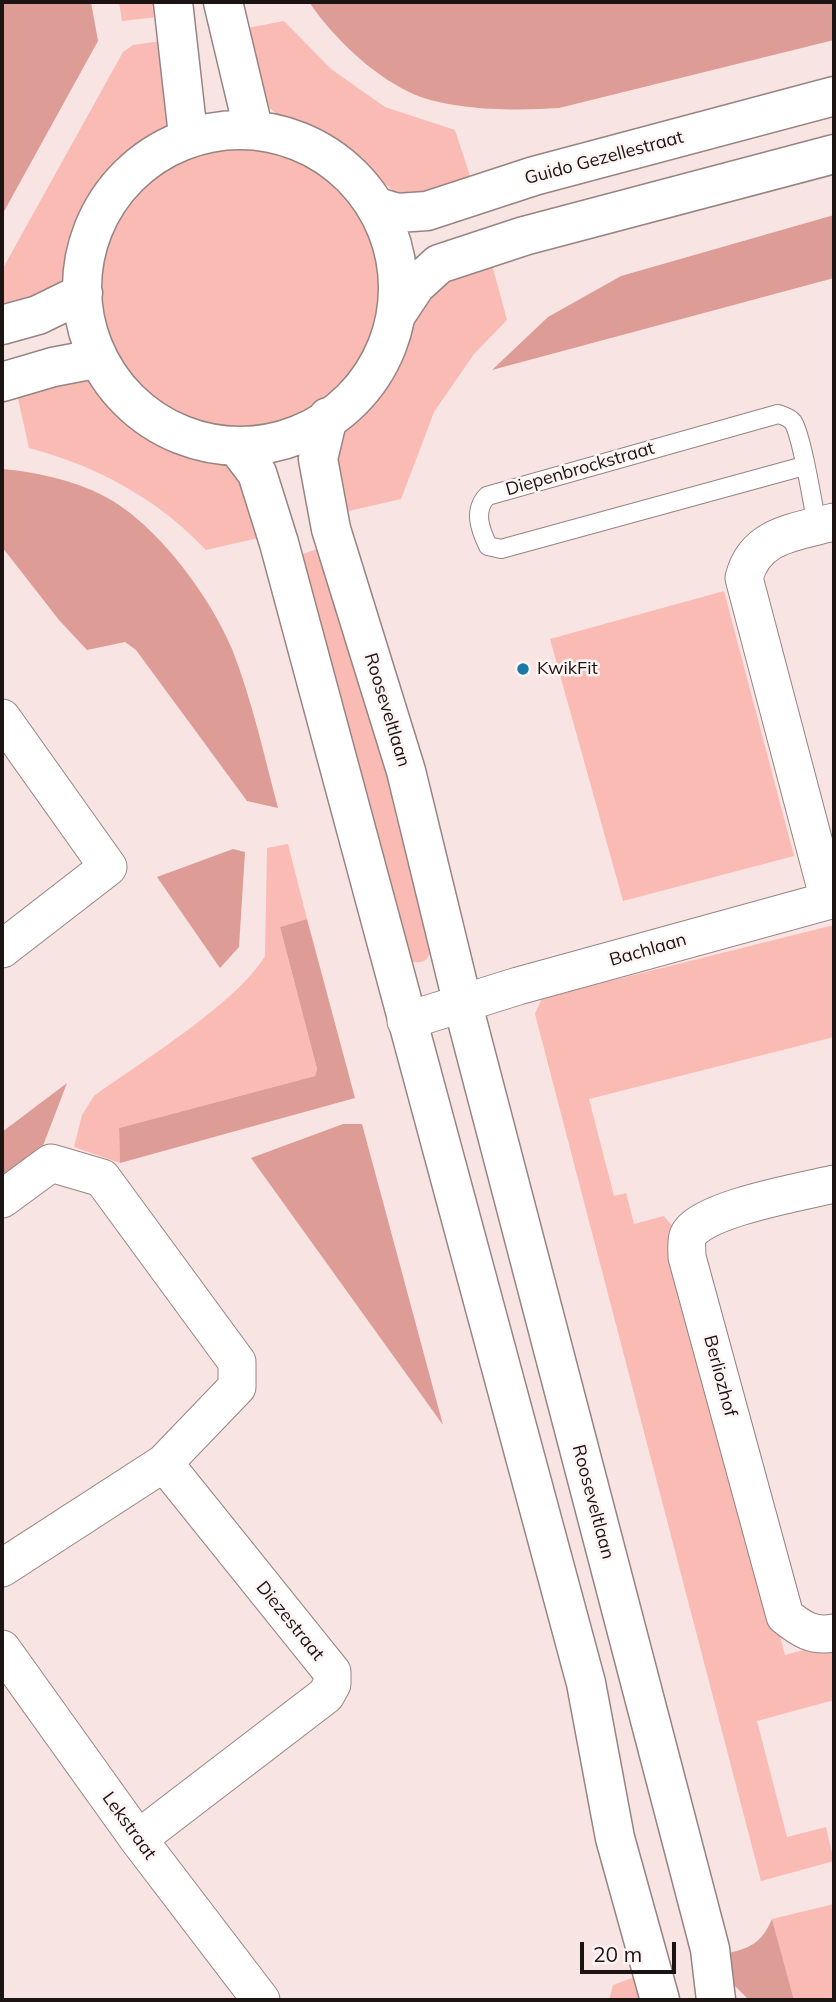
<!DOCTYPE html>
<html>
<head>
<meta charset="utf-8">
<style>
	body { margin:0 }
	#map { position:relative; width:836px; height:2002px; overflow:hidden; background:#f8e4e2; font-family:Mulish,sans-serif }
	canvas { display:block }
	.frame { position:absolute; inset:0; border:4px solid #1b1413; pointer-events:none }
	.scale { position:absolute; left:580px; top:1942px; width:96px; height:32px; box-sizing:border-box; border:4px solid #1b1413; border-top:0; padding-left:9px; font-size:21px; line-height:24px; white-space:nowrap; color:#1b1413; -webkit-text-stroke:5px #fdf4f3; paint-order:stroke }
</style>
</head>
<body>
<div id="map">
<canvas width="836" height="2002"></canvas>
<div class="frame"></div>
<div class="scale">20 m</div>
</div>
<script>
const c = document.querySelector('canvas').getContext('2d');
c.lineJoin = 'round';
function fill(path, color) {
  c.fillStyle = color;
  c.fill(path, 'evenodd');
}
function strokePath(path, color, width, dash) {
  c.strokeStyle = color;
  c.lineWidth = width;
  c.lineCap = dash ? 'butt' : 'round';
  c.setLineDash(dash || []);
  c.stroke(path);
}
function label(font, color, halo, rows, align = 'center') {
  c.font = font + ' Mulish,sans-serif';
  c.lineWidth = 5;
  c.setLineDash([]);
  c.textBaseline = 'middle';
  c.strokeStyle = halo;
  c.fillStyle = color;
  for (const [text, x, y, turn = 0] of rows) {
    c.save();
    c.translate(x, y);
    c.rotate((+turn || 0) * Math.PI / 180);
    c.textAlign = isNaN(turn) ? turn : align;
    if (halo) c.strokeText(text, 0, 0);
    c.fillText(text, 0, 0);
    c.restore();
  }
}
const green = new Path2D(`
	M 119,2 L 162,2 L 166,16 L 122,21 Z
	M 284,21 L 331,69 L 385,107 L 455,130 L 474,188 L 398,195 L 339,143 L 283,119 L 261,101 L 242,29 Z
	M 168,40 L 170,118 L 162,133 L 141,146 L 119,168 L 92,202 L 65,276 L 47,296 L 2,311 L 2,270 L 123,52 L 133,45 Z
	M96 286a143 143 0 1 1 286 0a143 143 0 1 1-286 0Z
	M 491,261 L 507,320 L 474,354 L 434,412 L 401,499 L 340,513 L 334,441 L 376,398 L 388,381 L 406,342 L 410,324 L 431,284 Z
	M 79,374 C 102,387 116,409 137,423 C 167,445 202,452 235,468 L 267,536 L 206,550 C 158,499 97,466 29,448 L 15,385 Z
	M 325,546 L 385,741 L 396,817 L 432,947 C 429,960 423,965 410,961 L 300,555 Z
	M 724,591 L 794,856 L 623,901 L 550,639 Z
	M 288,844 L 307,919 L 280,927 L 317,1069 L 315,1076 L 119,1128 L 120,1163 L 74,1147 L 82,1115 L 94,1096 C 141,1062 237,1003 265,956 L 267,848 Z
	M 834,925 L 834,1037 L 589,1099 L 614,1196 L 626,1193 L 634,1224 L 664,1216 L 673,1227 L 785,1655 L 834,1642 L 834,1700 L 757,1721 L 787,1837 L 826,1827 L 834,1861 L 761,1881 L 535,1014 L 542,998 Z
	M 834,1904 L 834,2000 L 794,2000 L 772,1919 Z
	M 643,1974 L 648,2000 L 609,2000 L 613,1985 Z`);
const forest = new Path2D(`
	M 2,2 L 91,2 L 98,41 L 2,215 Z
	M 309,2 L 834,2 L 834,40 L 559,108 C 517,111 448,111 409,92 C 370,73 333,37 309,2 Z
	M 834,215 L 834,278 L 492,370 L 548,317 L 621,276 Z
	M 2,469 C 37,472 73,480 104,496 C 156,523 210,596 232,649 C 252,700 264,755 278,808 L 247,801 L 136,650 L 125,642 L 87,650 L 59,620 L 2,547 Z
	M 233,849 L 245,852 L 239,947 L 220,968 L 157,877 Z
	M 307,919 L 355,1098 L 120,1163 L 119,1128 L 315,1076 L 317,1069 L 280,927 Z
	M 67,1083 L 36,1164 L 2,1190 L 2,1132 Z
	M 343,1124 L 362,1124 L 443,1425 L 251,1158 Z
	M 772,1919 L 794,2000 L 749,2000 L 734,1985 L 725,1954 C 750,1948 761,1944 772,1919 Z`);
const lane = new Path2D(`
	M 804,466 L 501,549 L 488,546 C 480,529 473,511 487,496 L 778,414 C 784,416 789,417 793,422 C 802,436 813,505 817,526`);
const street = new Path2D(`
	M 2,718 L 108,867 L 2,949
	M 829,900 L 744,578 C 755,534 796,532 834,522
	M 406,1021 L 518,986 L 834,899
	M 834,1184 C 805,1191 699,1209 688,1236 C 686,1241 687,1251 687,1257 L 785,1616 C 801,1629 813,1637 834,1633
	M 2,1199 L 51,1163 L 102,1178 L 237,1362 L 237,1387 L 164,1463 L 2,1568
	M 2,1649 L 138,1839 L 261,2000
	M 138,1839 L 326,1695 L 332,1684 L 332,1672 L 164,1463`);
const secondary = new Path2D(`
	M 173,2 L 188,135
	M 223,2 L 253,128
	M82 288a158 158 0 1 1 316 0a158 158 0 1 1-316 0Z
	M 375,206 L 397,213 L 427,211 L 534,176 L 834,96
	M 398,312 L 416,285 L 439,264 L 524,236 L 834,154
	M 2,325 L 38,315 L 83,293
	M 2,382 L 53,367 L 95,359
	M 328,417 L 318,459 L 331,529 L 406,771 L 463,1005 L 710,1949 L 716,2000
	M 238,448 L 257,473 L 279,543 L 586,1683 L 615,1838 L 660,2000`);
const markers = [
	[523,669,7,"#1979a6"]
];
const streetNames = [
	["Guido Gezellestraat",604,158,-15],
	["Diepenbrockstraat",580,469,-16],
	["Rooseveltlaan",387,710,73],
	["Bachlaan",648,950,-16],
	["Berliozhof",720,1376,75],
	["Rooseveltlaan",593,1502,75],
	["Diezestraat",290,1621,51],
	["Lekstraat",129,1826,54]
];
const poiNames = [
	["KwikFit",537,669]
];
fill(green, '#fabbb5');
fill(forest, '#de9c96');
strokePath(lane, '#978482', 20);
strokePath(street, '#978482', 39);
strokePath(secondary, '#978482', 41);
strokePath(lane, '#fff', 18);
strokePath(street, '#fff', 37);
strokePath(secondary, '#fff', 38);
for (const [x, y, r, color] of markers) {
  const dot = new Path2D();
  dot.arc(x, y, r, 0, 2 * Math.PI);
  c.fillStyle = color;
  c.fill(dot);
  strokePath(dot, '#fdf4f3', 2.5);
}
label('18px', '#1b1413', '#fdf4f3', streetNames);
label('18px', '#1b1413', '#fdf4f3', poiNames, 'left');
</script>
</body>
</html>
